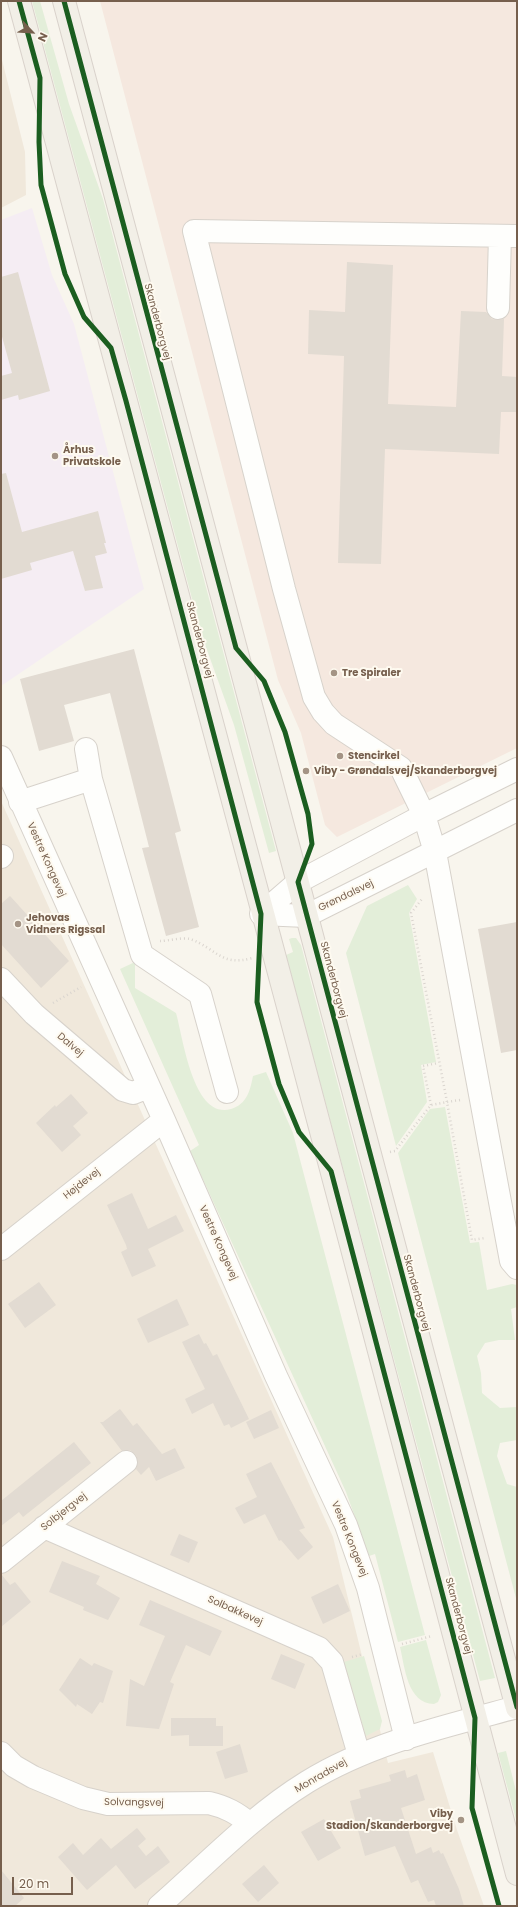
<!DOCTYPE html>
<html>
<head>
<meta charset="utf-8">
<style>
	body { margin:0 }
	#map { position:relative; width:518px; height:1907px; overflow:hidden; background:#f8f5ed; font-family:Poppins,sans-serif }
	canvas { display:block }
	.frame { position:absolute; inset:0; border:2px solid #765f4d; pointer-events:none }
	.north { position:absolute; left:12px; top:12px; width:40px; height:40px; -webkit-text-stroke:3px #fefaf0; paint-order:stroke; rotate:115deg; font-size:11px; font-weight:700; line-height:16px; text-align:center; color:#765f4d }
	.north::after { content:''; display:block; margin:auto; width:14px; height:18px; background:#765f4d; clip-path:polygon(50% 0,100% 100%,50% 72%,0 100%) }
	.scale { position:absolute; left:12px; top:1877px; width:61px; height:18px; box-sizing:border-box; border:2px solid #765f4d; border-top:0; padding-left:5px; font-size:12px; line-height:14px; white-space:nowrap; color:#765f4d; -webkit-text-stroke:3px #fefaf0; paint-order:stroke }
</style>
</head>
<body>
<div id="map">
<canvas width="518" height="1907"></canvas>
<div class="frame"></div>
<div class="north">N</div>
<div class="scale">20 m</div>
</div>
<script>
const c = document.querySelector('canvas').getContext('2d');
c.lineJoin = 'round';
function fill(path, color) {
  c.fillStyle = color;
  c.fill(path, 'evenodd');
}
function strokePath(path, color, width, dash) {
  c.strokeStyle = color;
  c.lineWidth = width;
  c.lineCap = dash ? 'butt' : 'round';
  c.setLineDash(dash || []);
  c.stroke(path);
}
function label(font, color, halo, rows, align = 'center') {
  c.font = font + ' Poppins,sans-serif';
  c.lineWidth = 4;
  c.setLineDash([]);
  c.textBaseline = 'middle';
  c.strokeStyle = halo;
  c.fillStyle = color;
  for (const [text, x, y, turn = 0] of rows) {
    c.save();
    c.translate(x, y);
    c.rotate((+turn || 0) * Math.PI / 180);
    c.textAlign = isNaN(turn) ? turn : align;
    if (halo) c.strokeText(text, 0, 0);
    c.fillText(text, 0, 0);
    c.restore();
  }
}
const residential = new Path2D(`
	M 1,56 L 25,152 L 26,195 L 1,208 Z
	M 1,801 L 333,1537 L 388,1763 L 433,1752 L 457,1830 L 484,1906 L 1,1906 Z`);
const commercial = new Path2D(`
	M 100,1 L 517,1 L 517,748 L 337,837 L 325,825 L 301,733 L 278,680 Z`);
const education = new Path2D(`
	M 32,208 L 52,275 L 74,324 L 144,589 L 1,686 L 1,220 Z`);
const green = new Path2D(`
	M 32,1 L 40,1 L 69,104 L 103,199 L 276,851 L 269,853 L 234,725 L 202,636 Z
	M 408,885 L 417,899 L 409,913 L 436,1062 L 421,1065 L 427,1102 L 396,1146 L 346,953 L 367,906 Z
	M 292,938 L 296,938 L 301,945 L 495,1678 L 480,1681 L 286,955 L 293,952 L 289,939 Z
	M 135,962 L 135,988 L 176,1013 C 183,1037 193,1120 231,1109 C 247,1104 250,1091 253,1076 L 266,1072 L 293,1133 L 425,1635 L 398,1642 L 375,1554 L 369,1556 L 346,1492 L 190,1151 L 199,1145 L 120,969 Z
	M 445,1107 L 470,1243 L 479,1242 L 487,1290 L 512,1284 L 517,1285 L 517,1307 L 511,1309 L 515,1340 L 499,1340 L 485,1343 L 477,1356 L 481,1373 L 482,1393 L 500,1408 L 517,1407 L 517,1440 L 500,1443 L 497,1456 L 507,1484 L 517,1487 L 517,1602 L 398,1153 L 430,1109 Z
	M 426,1640 L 441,1695 L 438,1702 L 434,1704 C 407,1703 405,1668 400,1647 Z
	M 364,1656 L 382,1721 L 380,1729 L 366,1736 L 344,1662 Z
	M 506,1751 L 517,1795 L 517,1823 L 498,1753 Z`);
const building = new Path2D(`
	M 347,262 L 393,265 L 388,404 L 456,407 L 461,311 L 486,312 L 492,319 L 498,320 L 504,319 L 502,376 L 517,377 L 517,412 L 501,412 L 499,454 L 385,449 L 381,564 L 338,563 L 344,356 L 308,354 L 309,310 L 345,312 Z
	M 18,272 L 50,391 L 19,400 L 18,395 L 1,400 L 1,376 L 12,373 L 1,333 L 1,277 Z
	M 6,473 L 22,532 L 98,511 L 106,543 L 104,543 L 107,553 L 95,556 L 103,588 L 85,591 L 73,551 L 30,563 L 32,570 L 1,579 L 1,474 Z
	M 134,649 L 181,831 L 175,833 L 199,927 L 166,936 L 142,848 L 149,847 L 110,693 L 64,705 L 74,741 L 39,751 L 20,679 Z
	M 10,896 L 69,961 L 41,988 L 1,944 L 1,904 Z
	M 517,922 L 517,1050 L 501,1053 L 478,929 Z
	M 71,1094 L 88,1113 L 73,1126 L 81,1135 L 62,1152 L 36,1123 L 55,1105 L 56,1107 Z
	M 132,1193 L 148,1229 L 176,1215 L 184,1231 L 148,1249 L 156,1266 L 132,1277 L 121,1252 L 127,1249 L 126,1245 L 107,1205 Z
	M 39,1282 L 56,1305 L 25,1328 L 8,1304 Z
	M 177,1299 L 189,1325 L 148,1343 L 137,1319 Z
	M 199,1334 L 204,1344 L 206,1343 L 213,1356 L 217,1354 L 249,1419 L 231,1428 L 229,1424 L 224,1426 L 213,1403 L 192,1414 L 185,1399 L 205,1389 L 182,1342 Z
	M 120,1409 L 133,1426 L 137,1423 L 162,1454 L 175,1448 L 185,1468 L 156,1481 L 149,1467 L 141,1475 L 136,1469 L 138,1461 L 136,1455 L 130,1450 L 122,1451 L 100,1422 L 103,1422 Z
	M 271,1410 L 279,1428 L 254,1439 L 246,1422 Z
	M 74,1442 L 91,1463 L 23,1517 L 19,1512 L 1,1526 L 1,1501 Z
	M 271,1462 L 305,1528 L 299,1530 L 313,1547 L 298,1560 L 281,1540 L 279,1541 L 265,1514 L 244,1524 L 235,1508 L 257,1497 L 246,1474 Z
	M 179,1534 L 198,1542 L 189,1563 L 170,1555 Z
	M 62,1561 L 100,1576 L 96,1584 L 120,1598 L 108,1620 L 83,1610 L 84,1607 L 49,1592 Z
	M 1,1574 L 10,1585 L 15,1582 L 31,1602 L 1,1627 Z
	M 338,1584 L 350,1611 L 323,1624 L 311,1597 Z
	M 150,1600 L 222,1631 L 210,1656 L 186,1645 L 170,1682 L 174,1684 L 159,1729 L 126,1726 L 130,1679 L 144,1686 L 165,1636 L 139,1625 Z
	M 281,1654 L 305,1664 L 295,1689 L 271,1679 Z
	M 80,1658 L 92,1666 L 94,1663 L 113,1671 L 103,1703 L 100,1702 L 92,1714 L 77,1704 L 76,1707 L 59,1690 Z
	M 171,1718 L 216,1718 L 216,1726 L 223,1726 L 223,1746 L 189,1746 L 189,1735 L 171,1736 Z
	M 240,1744 L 248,1772 L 225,1779 L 216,1752 Z
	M 405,1770 L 407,1778 L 417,1774 L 425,1800 L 401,1808 L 416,1854 L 431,1847 L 433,1853 L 439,1850 L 441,1854 L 443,1853 L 459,1889 L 464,1906 L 436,1906 L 434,1900 L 428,1902 L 418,1880 L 411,1883 L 395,1846 L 365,1856 L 350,1801 L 361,1798 L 359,1790 L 391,1781 L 389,1775 Z
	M 324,1819 L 341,1848 L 318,1861 L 301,1832 Z
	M 137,1828 L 146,1839 L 138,1846 L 146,1856 L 158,1846 L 170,1862 L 135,1889 L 116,1865 L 87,1890 L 58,1857 L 73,1843 L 83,1855 L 101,1838 L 111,1849 Z
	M 264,1865 L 279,1883 L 258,1902 L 242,1884 Z
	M 1,1870 L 24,1898 L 15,1906 L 1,1906 Z`);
const path = new Path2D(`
	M 160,941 C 168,941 182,937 190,939 C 216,948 221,967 252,958
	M 53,1003 L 81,987
	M 460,1100 L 447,1102 L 472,1240 L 485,1238
	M 431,1105 L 423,1066 L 438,1063
	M 390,1152 L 395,1151 L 431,1105 L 447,1102 L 411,913 L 422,899
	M 402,1644 L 432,1636
	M 352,1657 L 363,1654`);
const minor = new Path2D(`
	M 517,236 L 194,231 L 284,589 L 314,697 L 323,712 L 334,724 L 401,768 L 424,815 L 435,852 L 511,1261 L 517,1268
	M 498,308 L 500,236
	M 86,749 L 91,779 L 142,955 L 200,994 L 227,1092
	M 1,757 L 164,1120 L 276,1376 L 346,1525 L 368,1588 L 406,1739
	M 20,802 L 91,779
	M 1,857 L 2,856
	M 261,914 L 298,882 L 424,815 L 517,769
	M 261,914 L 306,916 L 517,810
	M 1,979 L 34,1014 L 123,1090 L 133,1093 L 148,1087
	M 1,1249 L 164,1120
	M 44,1527 L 319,1648 L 332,1662 L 359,1755
	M 1,1562 L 126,1462
	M 1,1753 L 14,1766 L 33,1777 L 83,1798 L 108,1804 L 209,1803 C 226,1807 237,1813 250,1824
	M 159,1906 C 207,1864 252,1816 307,1782 C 370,1743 446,1726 517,1707`);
const major = new Path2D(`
	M 19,1 L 298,1044 L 517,1874
	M 64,1 L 517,1708`);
const cycleway = new Path2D(`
	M 19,1 L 40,78 L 39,142 L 41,185 L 65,274 L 84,317 L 111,348 L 126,401 L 261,914 L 257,1002 L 279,1084 L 299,1132 L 331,1171 L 475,1718 L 472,1808 L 499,1906
	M 64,1 L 236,648 L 264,681 L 285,732 L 308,814 L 312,844 L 298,882 L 517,1707`);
const markers = [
	[55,456,4,"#a49485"],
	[334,673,4,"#a49485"],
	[340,756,4,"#a49485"],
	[306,771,4,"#a49485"],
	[18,924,4,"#a49485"],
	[461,1820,4,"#a49485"]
];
const streetNames = [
	["Skanderborgvej",157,322,75],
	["Skanderborgvej",199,640,75],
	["Vestre Kongevej",46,860,66],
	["Grøndalsvej",346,896,-26],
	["Skanderborgvej",333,980,75],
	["Dalvej",70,1045,40],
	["Højdevej",82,1184,-38],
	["Vestre Kongevej",218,1243,66],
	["Skanderborgvej",416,1293,75],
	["Solbjergvej",64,1512,-38],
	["Vestre Kongevej",349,1539,68],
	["Solbakkevej",235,1611,24],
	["Skanderborgvej",458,1616,75],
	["Monradsvej",321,1776,-30],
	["Solvangsvej",134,1803,1]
];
const poiNames = [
	["Århus",63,450],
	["Privatskole",63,462],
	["Tre Spiraler",342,673],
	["Stencirkel",348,756],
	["Viby - Grøndalsvej/Skanderborgvej",314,771],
	["Jehovas",26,918],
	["Vidners Rigssal",26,930],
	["Viby",453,1814,"right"],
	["Stadion/Skanderborgvej",453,1826,"right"]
];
fill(residential, '#f0e8db');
fill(commercial, '#f5e8df');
fill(education, '#f5edf3');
fill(green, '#e3eed9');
fill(building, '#e2dbd2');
strokePath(minor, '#d7d2cb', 24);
strokePath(major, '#d9d2cb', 24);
strokePath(path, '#dad5cf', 2.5, [1, 3]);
strokePath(minor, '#fefefc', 22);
strokePath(major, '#f2efe7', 22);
strokePath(cycleway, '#1b5e20', 5);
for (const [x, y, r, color] of markers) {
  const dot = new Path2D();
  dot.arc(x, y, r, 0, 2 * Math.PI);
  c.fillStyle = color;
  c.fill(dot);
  strokePath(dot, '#fefaf0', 1.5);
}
label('10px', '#765f4d', '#fefaf0', streetNames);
label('bold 10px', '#765f4d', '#fefaf0', poiNames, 'left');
</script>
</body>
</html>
